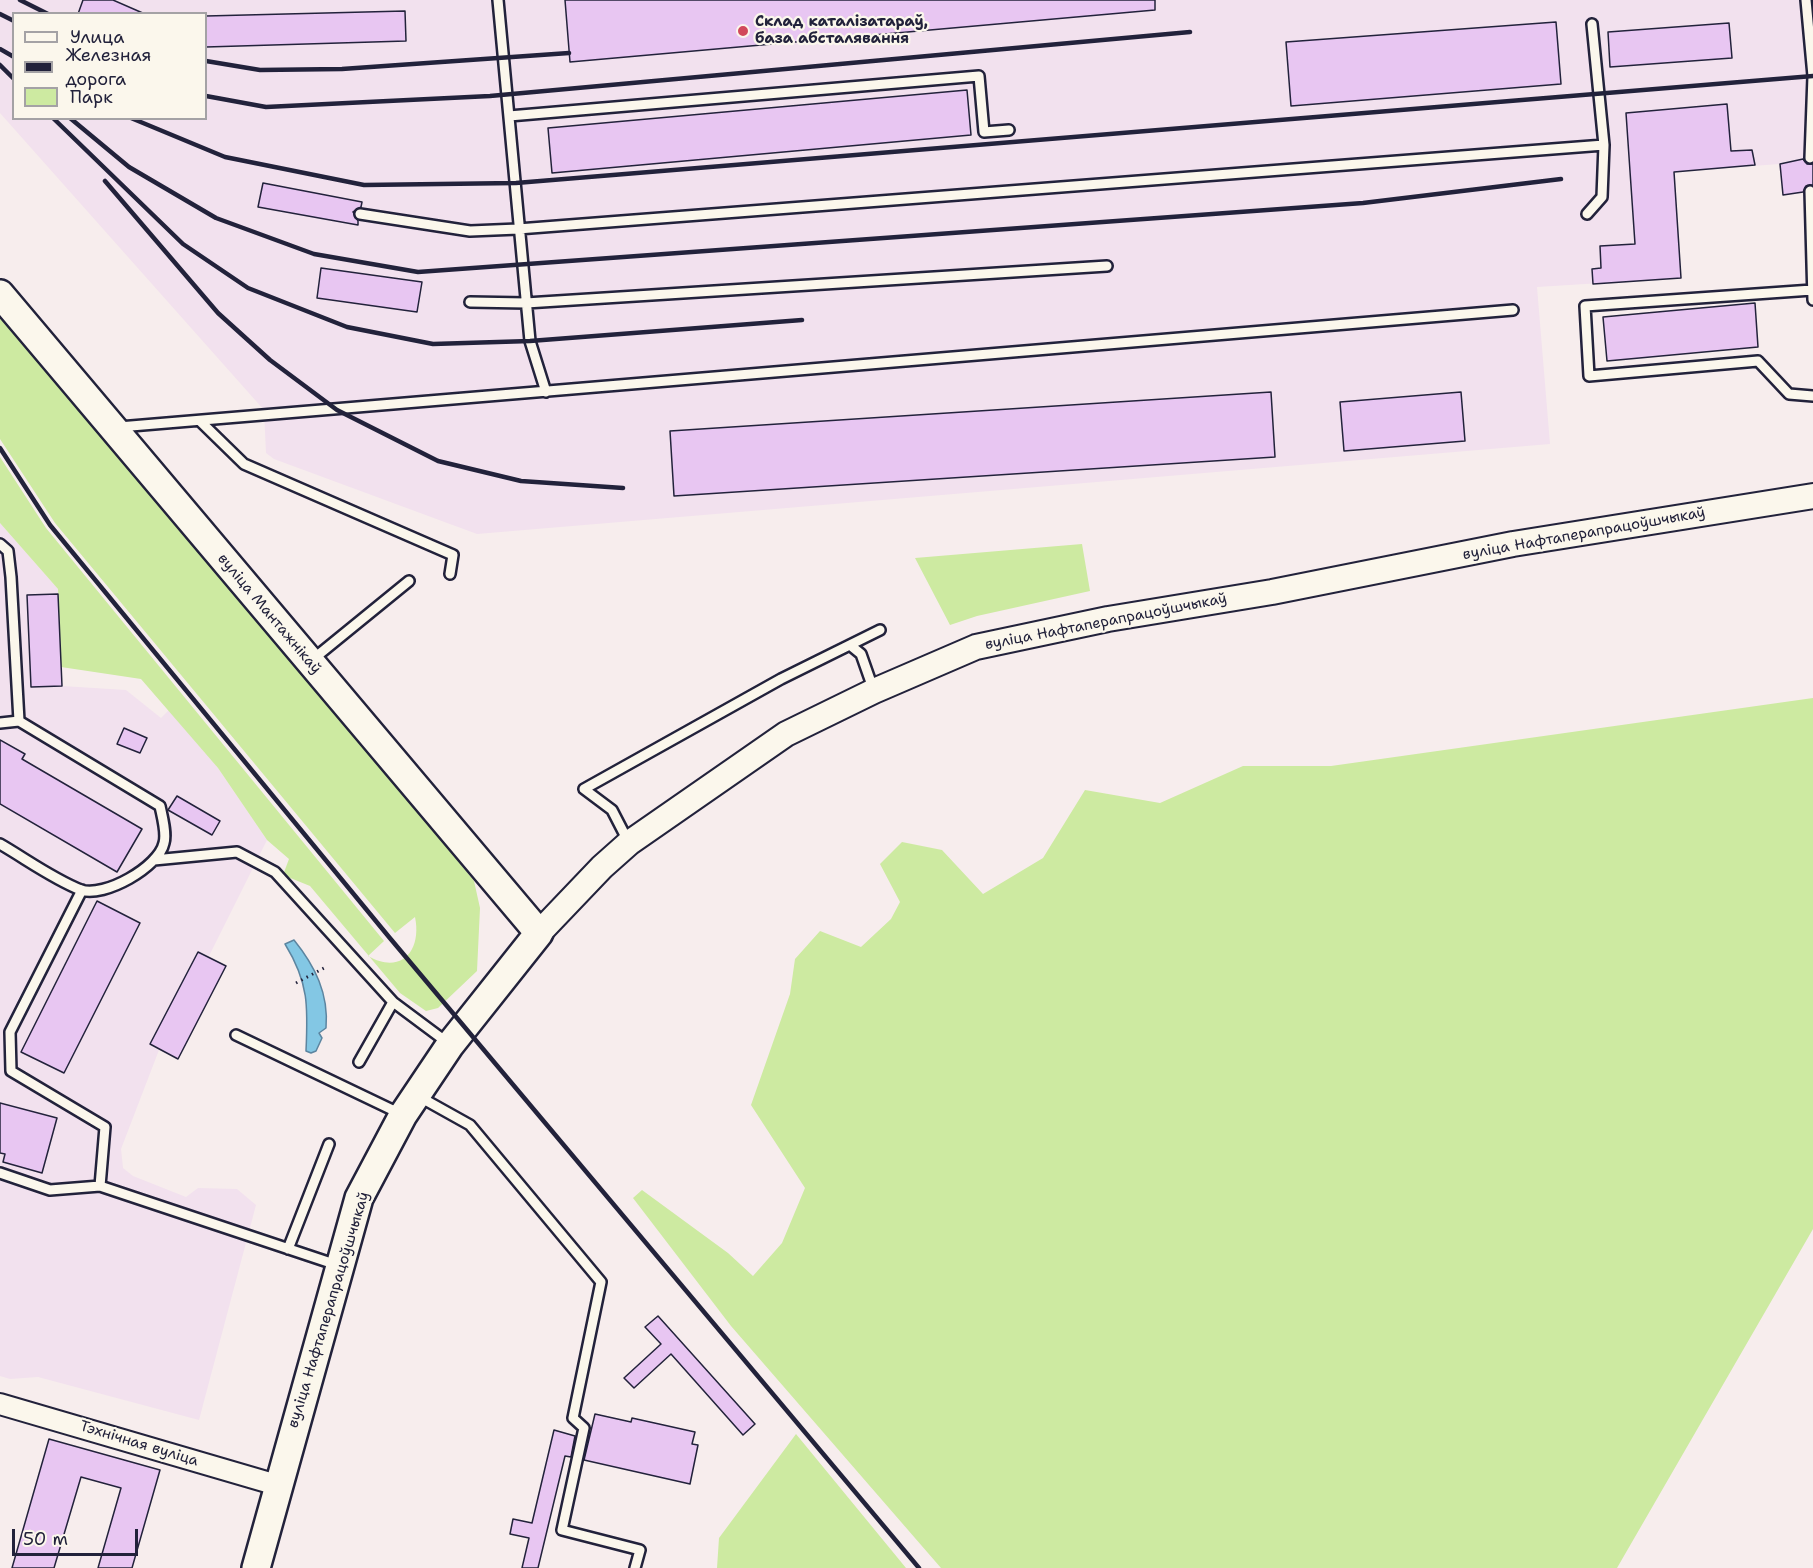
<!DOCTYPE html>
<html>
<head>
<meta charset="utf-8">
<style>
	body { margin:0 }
	#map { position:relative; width:1813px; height:1568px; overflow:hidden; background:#f7eded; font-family:"Shantell Sans",sans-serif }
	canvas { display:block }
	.legend { position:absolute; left:12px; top:12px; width:195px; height:108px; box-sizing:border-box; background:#fbf7ec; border:2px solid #a4a2a5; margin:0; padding:8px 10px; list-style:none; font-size:18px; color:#22223b }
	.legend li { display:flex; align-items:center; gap:12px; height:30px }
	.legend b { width:30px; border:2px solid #a4a2a5 }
	.scale { position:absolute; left:12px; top:1529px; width:126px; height:27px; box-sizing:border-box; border:3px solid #22223b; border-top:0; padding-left:8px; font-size:18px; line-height:21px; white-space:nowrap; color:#22223b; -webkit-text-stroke:4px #fbf7ec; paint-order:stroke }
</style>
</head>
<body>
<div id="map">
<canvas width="1813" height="1568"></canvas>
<ul class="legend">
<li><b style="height:8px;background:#fbf7ec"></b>Улица</li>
<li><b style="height:8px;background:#22223b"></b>Железная дорога</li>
<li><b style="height:16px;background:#cdeaa1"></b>Парк</li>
</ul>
<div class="scale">50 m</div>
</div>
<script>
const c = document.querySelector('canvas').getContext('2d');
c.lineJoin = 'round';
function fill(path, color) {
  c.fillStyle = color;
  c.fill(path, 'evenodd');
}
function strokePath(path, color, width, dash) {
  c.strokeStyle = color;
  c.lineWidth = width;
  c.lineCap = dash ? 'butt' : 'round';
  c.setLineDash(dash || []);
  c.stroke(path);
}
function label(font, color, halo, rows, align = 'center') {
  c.font = font + ' "Shantell Sans",sans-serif';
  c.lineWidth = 4.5;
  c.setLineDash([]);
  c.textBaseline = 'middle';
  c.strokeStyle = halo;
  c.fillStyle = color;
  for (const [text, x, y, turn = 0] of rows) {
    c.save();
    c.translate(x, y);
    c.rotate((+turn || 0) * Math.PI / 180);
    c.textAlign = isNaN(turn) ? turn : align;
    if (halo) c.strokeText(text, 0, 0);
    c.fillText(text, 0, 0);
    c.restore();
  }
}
const built = new Path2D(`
	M 0,0 L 1813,0 L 1813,192 L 1783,195 L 1779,164 L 1675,172 L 1681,278 L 1537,287 L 1550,444 L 477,534 L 274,459 L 266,453 L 264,410 L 0,113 ZM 14,14 L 206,14 L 206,118 L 14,118 Z
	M 0,523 L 58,589 L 62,686 L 126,690 L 161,718 L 169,710 L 218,768 L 267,840 L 209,956 L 226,966 L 178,1059 L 159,1050 L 121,1149 L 123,1168 L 133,1176 L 186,1197 L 198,1188 L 237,1189 L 256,1205 L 199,1420 L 38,1377 L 10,1379 L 0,1376 Z`);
const green = new Path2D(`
	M 0,314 L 338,711 L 474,881 L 480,908 L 477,971 L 438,1008 L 426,1011 L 400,993 L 310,886 L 283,875 L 289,859 L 267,840 L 218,768 L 141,679 L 61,667 L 58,589 L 0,523 L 0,457 L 46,528 L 384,941 L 368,956 C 401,975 422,951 415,917 L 395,933 L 55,523 L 0,439 Z
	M 1082,544 L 1090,591 L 977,616 L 950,625 L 915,558 Z
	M 1813,698 L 1813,1229 L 1617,1568 L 941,1568 L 731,1326 L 633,1198 L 642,1190 L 728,1253 L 753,1276 L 782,1243 L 805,1188 L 751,1105 L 790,994 L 795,959 L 820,931 L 861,947 L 891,919 L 900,902 L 880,864 L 902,842 L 942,850 L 983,894 L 1043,858 L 1085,790 L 1160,803 L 1243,766 L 1331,766 Z
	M 796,1434 L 906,1568 L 717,1568 L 719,1538 Z`);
const water = new Path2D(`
	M 294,940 C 315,966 329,994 326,1028 L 319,1033 L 322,1038 L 316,1051 L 311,1053 L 306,1051 C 308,1007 309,983 285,944 Z`);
const building = new Path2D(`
	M 83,0 L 113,0 L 145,14 L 78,14 Z
	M 565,0 L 1155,0 L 1155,10 L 570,62 Z
	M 405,11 L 406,41 L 206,47 L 206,16 Z
	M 1556,22 L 1561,84 L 1291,106 L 1286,42 Z
	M 1729,23 L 1732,58 L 1610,67 L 1608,32 Z
	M 967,90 L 971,135 L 552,173 L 548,128 Z
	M 1727,104 L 1731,151 L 1752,150 L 1755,165 L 1674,172 L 1681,278 L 1593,284 L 1592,269 L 1601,268 L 1600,246 L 1635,244 L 1626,113 Z
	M 1803,159 L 1807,164 L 1813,164 L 1813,185 L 1806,186 L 1803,192 L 1783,195 L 1780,164 Z
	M 263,183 L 362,202 L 361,207 L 353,212 L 358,221 L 358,225 L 258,207 Z
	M 321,268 L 422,282 L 417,312 L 317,298 Z
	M 1755,303 L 1758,347 L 1607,361 L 1603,317 Z
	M 1271,392 L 1275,457 L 674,496 L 670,431 Z
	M 1461,392 L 1465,441 L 1344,451 L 1340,402 Z
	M 58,594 L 62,686 L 31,687 L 27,595 Z
	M 124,728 L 147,738 L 140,753 L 117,744 Z
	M 0,740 L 25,754 L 22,759 L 142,829 L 117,872 L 0,804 Z
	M 177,796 L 220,821 L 212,835 L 168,810 Z
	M 97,901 L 140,923 L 64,1073 L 21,1052 Z
	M 198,952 L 226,966 L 178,1059 L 150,1044 Z
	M 0,1103 L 57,1118 L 42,1173 L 3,1162 L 5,1154 L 0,1153 Z
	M 658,1316 L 755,1424 L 743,1435 L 671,1354 L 634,1388 L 624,1378 L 661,1344 L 645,1327 Z
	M 595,1414 L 631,1422 L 632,1418 L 695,1432 L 692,1444 L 698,1445 L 690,1484 L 584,1460 Z
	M 554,1430 L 575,1436 L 571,1457 L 565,1456 L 538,1568 L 522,1568 L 529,1538 L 510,1534 L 513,1519 L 532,1523 Z
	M 49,1439 L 160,1470 L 132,1568 L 98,1568 L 121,1488 L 81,1477 L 54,1568 L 12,1568 Z`);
const path = new Path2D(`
	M 296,983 L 324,968`);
const service = new Path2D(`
	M 498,0 L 530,341 L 546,392
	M 1806,0 L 1813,76 L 1810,158
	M 509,116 L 979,76 L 984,132 L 1009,130
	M 1810,191 L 1813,300
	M 360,214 L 470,231 L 518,229 L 1604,145
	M 1587,214 L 1602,197 L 1604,145 L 1592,24
	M 1812,290 L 1585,306 L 1589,376 L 1758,361 L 1789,394 L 1813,396
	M 470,302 L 526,303 L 1107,266
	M 201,422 L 244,464 L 453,555 L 450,574
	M 119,427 L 1513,310
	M 0,544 L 8,551 L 11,577 L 19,721
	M 850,645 L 861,654 L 874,691
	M 312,660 L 409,581
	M 0,723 L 19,721 L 160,806 C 162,816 167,833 164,843 C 159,867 104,898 81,890 C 53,879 26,859 0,844
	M 628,841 L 612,810 L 584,789 L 781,679 L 880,630
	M 154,860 L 237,852 L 275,872 L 393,1002 L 448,1043
	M 82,890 L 10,1032 L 11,1071 L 105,1127 L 100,1186
	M 236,1035 L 401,1114
	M 359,1062 L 393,1002
	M 418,1096 L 470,1125 L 601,1282 L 573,1418 L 584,1428 L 562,1530 L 640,1550 L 635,1568
	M 0,1173 L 50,1190 L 100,1186 L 337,1265
	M 288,1249 L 329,1144`);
const minor = new Path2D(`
	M 0,1404 L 277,1485`);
const tertiary = new Path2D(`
	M 539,933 L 602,867 L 629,843 L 786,734 L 874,691 L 976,647 L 1108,619 L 1272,592 L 1513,544 L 1813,496`);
const secondary = new Path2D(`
	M 0,294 L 539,933 L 450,1045 L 403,1115 L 359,1198 L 256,1568`);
const rail = new Path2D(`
	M 20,0 L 48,14
	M 0,14 L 14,21
	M 0,49 L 14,57
	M 206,61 L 260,70 L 342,69 L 569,53
	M 0,65 L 14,79
	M 206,96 L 266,107 L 490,96 L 1190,32
	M 53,118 L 183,244 L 248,288 L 347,327 L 433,344 L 530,341 L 802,320
	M 70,118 L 129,167 L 216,218 L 314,254 L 418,272 L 1363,203 L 1561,179
	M 131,118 L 225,157 L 364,185 L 516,183 L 1813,76
	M 105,181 L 218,313 L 270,360 L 337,410 L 438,461 L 521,481 L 623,488
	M 0,448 L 50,525 L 389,937 L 919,1568`);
const markers = [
	[743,31,6,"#d1495b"]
];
const poiNames = [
	["Склад каталізатараў,",755,22],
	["база абсталявання",755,39]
];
const streetNames = [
	["вуліца Нафтаперапрацоўшчыкаў",1584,534,-10],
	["вуліца Мантажнікаў",269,614,50],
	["вуліца Нафтаперапрацоўшчыкаў",1106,622,-11],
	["вуліца Нафтаперапрацоўшчыкаў",329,1310,-73],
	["Тэхнічная вуліца",139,1444,17]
];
fill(built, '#f2e1ee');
fill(green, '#cdeaa1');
fill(water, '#83c7e4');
strokePath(water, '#5c85a0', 1.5);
fill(building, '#e8c6f2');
strokePath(building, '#22223b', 1.5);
strokePath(service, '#22223b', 14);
strokePath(minor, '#22223b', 24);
strokePath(tertiary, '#22223b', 28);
strokePath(secondary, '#22223b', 32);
strokePath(path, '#22223b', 3, [1.5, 4.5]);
strokePath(service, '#fbf7ec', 9);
strokePath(minor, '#fbf7ec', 20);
strokePath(tertiary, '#fbf7ec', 24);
strokePath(secondary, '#fbf7ec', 27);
strokePath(rail, '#22223b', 4.5);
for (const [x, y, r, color] of markers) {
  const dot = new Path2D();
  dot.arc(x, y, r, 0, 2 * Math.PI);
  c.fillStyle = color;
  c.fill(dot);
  strokePath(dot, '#fbf7ec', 2);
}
label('bold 15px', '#22223b', '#fbf7ec', poiNames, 'left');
label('15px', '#22223b', '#fbf7ec', streetNames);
</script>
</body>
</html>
